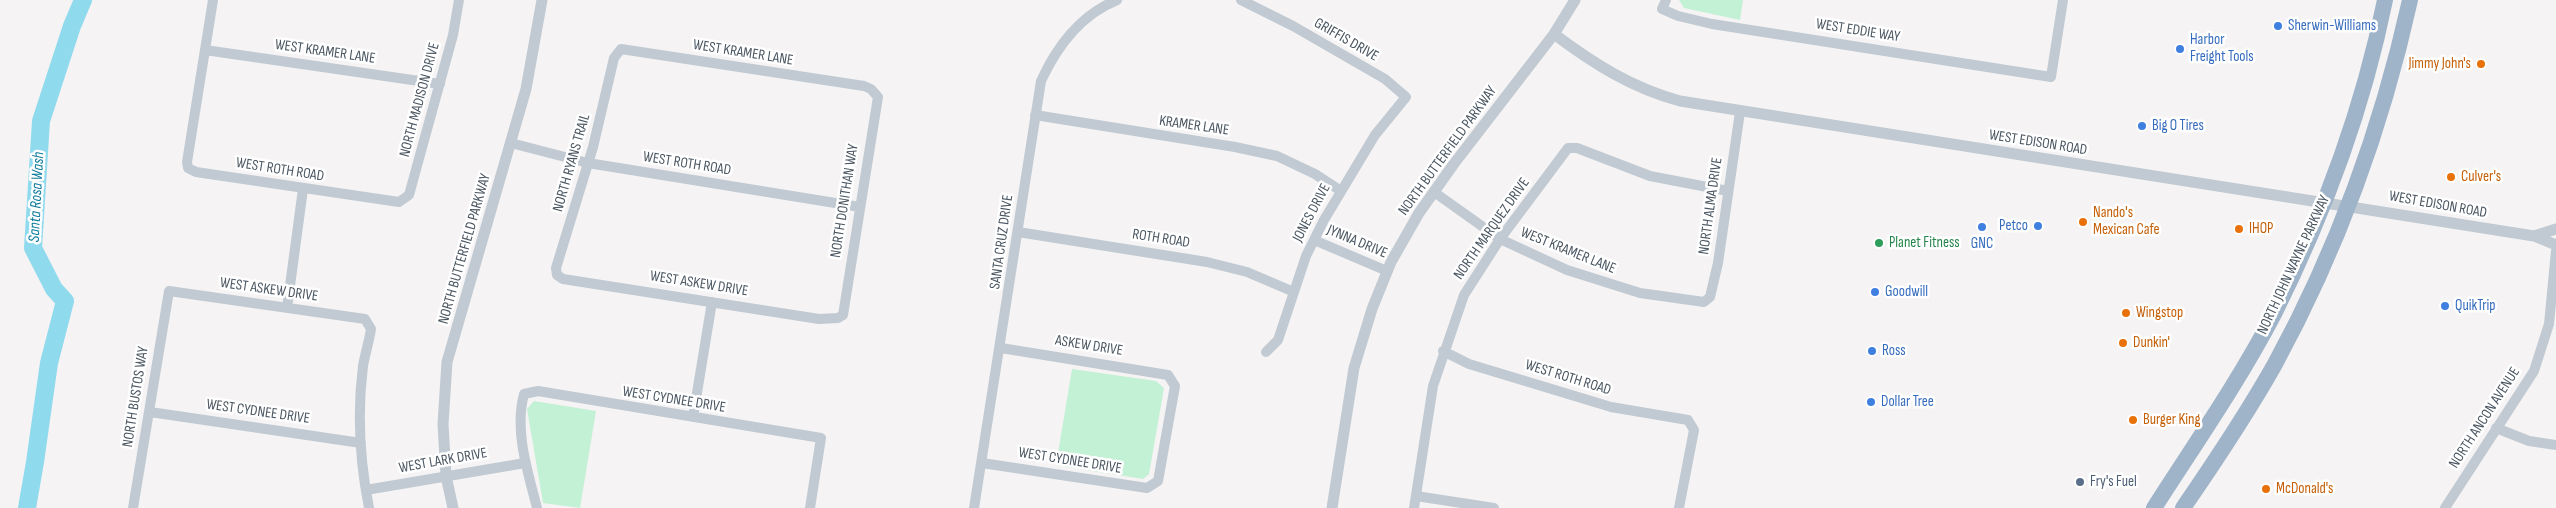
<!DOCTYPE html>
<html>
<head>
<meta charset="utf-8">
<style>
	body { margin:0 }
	canvas { display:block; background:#f5f3f3 }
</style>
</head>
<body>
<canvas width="2556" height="508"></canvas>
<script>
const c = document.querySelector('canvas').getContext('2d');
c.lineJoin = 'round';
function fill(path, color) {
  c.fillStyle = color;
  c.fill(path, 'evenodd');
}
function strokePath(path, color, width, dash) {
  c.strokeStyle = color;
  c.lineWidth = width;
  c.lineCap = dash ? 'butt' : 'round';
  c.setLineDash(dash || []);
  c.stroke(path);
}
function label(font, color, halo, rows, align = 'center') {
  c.font = font + ' "Sofia Sans Condensed",sans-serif';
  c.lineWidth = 5;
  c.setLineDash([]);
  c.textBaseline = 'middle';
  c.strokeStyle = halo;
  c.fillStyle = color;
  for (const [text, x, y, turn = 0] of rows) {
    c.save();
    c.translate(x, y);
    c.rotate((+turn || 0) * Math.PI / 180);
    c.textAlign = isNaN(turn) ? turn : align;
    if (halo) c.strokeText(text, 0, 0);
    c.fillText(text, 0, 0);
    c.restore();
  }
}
const green = new Path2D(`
	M 1679,0 L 1743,0 L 1740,20 L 1684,8 Z
	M 1072,369 L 1156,381 L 1164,388 L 1149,474 L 1143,479 L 1056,465 Z
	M 534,401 L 596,411 L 580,508 L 543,503 L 527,409 Z`);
const river = new Path2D(`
	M 27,508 L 35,462 L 49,363 L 65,301 L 54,289 L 33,248 L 41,121 L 72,26 L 83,0`);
const minor = new Path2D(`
	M 213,0 L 187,162 L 188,168 L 196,172 L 399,202 L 409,195 L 453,35 L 459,0
	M 1241,0 L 1293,26 L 1385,79 L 1406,97 L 1375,135 L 1324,220 L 1306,256 L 1278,340 L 1266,352
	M 1666,0 L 1662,9 L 1678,16 L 1712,24 L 2051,77 L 2063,0
	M 621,49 L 864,86 L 871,89 L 878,97 L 843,315 L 838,318 L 819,319 L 563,279 L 557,275 L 556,268 L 593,147 L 614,58 Z
	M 205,50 L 440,84
	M 1035,115 L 1235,147 L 1277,156 L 1315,174 L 1341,191
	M 511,143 L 588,163 L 860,207
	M 1434,192 L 1500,239 L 1567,270 L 1640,293 L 1704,302 L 1710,297 L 1718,263 L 1740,112
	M 1018,232 L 1207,262 L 1247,272 L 1294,292
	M 1314,240 L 1387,271
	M 287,308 L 303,189
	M 1443,351 L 1469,364 L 1611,407 L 1688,420 L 1694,430 L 1679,508
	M 150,412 L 361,443
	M 693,417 L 712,302
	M 2496,428 L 2529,441 L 2556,445
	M 982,463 L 1147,488 L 1158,481 L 1175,386 L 1168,375 L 1001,348
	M 366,490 L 525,463
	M 1416,496 L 1494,508
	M 133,508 L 169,291 L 365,319 L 371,329 C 369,342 365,354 363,366 C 357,413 360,462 369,508
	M 537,508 C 528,472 514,431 524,394 L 538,391 L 821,438 L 810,508
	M 974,508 L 1041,81 C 1057,46 1080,15 1117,0
	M 1414,508 L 1433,386 L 1464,295 L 1500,239 L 1568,148 L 1577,148 L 1650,176 L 1728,191
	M 2445,508 L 2534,371 L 2549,324 L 2556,251`);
const tertiary = new Path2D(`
	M 1554,34 C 1594,64 1632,88 1680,101 L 2534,236 L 2556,245
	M 2534,236 L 2556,229
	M 453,508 L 446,476 L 443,424 L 447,362 L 526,89 L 542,0
	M 1332,508 L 1354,368 L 1372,309 L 1391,262 L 1419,213 L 1453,165 L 1554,34 L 1575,0`);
const trunk = new Path2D(`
	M 2154,508 C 2195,444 2239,381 2274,314 C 2324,214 2363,109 2385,0
	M 2183,508 C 2214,463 2248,412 2275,364 C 2337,250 2382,127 2410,0`);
const markers = [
	[2278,26,5,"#3f7fe0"],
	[2180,49,5,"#3f7fe0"],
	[2481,64,5,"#e8710a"],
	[2142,126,5,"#3f7fe0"],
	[2451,177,5,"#e8710a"],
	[2083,222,5,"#e8710a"],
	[2038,226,5,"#3f7fe0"],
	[1982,227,5,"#3f7fe0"],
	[2239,229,5,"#e8710a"],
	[1879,243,5,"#2e9e5b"],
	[1875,292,5,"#3f7fe0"],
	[2445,306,5,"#3f7fe0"],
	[2126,313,5,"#e8710a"],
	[2123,343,5,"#e8710a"],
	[1872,351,5,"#3f7fe0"],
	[1871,402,5,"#3f7fe0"],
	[2133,420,5,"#e8710a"],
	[2080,482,5,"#5c6f8a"],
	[2266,489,5,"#e8710a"]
];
const shopNames = [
	["Sherwin-Williams",2288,26],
	["Harbor",2190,40],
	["Freight Tools",2190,57],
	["Big O Tires",2152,126],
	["Petco",2028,226,"right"],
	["GNC",1982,244,"center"],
	["Goodwill",1885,292],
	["QuikTrip",2455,306],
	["Ross",1882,351],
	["Dollar Tree",1881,402]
];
const streetNames = [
	["WEST EDDIE WAY",1858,31,9],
	["GRIFFIS DRIVE",1346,40,30],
	["WEST KRAMER LANE",325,52,8],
	["WEST KRAMER LANE",743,53,9],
	["NORTH MADISON DRIVE",420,100,-75],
	["KRAMER LANE",1194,126,8],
	["WEST EDISON ROAD",2038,143,9],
	["NORTH BUTTERFIELD PARKWAY",1448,151,-54],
	["NORTH RYANS TRAIL",572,163,-74],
	["WEST ROTH ROAD",687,164,9],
	["WEST ROTH ROAD",280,170,9],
	["NORTH DONITHAN WAY",845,201,-81],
	["WEST EDISON ROAD",2438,205,10],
	["NORTH ALMA DRIVE",1711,206,-82],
	["JONES DRIVE",1312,213,-62],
	["NORTH MARQUEZ DRIVE",1492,229,-55],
	["ROTH ROAD",1161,239,9],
	["SANTA CRUZ DRIVE",1002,242,-82],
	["JYNNA DRIVE",1357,242,23],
	["NORTH BUTTERFIELD PARKWAY",465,249,-74],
	["WEST KRAMER LANE",1568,251,22],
	["NORTH JOHN WAYNE PARKWAY",2294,265,-65],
	["WEST ASKEW DRIVE",699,284,9],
	["WEST ASKEW DRIVE",269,290,8],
	["ASKEW DRIVE",1089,346,9],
	["WEST ROTH ROAD",1568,378,17],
	["NORTH BUSTOS WAY",136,397,-81],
	["WEST CYDNEE DRIVE",674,400,9],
	["WEST CYDNEE DRIVE",258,412,8],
	["NORTH ANCON AVENUE",2485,418,-57],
	["WEST LARK DRIVE",443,461,-10],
	["WEST CYDNEE DRIVE",1070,461,9]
];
const foodNames = [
	["Jimmy John's",2471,64,"right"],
	["Culver's",2461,177],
	["Nando's",2093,213],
	["Mexican Cafe",2093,230],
	["IHOP",2249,229],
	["Wingstop",2136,313],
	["Dunkin'",2133,343],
	["Burger King",2143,420],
	["McDonald's",2276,489]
];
const leisureNames = [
	["Planet Fitness",1889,243]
];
const serviceNames = [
	["Fry's Fuel",2090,482]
];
const waterNames = [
	["Santa Rosa Wash",37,197,-87]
];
fill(green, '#c3f1d5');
strokePath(river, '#90daee', 18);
strokePath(minor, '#c1cad2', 10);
strokePath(tertiary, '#c1cad2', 11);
strokePath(trunk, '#9fb4c9', 16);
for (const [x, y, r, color] of markers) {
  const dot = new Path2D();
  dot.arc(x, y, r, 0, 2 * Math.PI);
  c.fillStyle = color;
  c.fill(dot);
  strokePath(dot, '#fff', 2);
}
label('15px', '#366cbe', '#fff', shopNames, 'left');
label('15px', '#4a5661', '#fff', streetNames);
label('15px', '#c56008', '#fff', foodNames, 'left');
label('15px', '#27864d', '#fff', leisureNames, 'left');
label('15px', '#4e5e75', '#fff', serviceNames, 'left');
label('italic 16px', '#0c7c9b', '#fff', waterNames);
</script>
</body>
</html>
